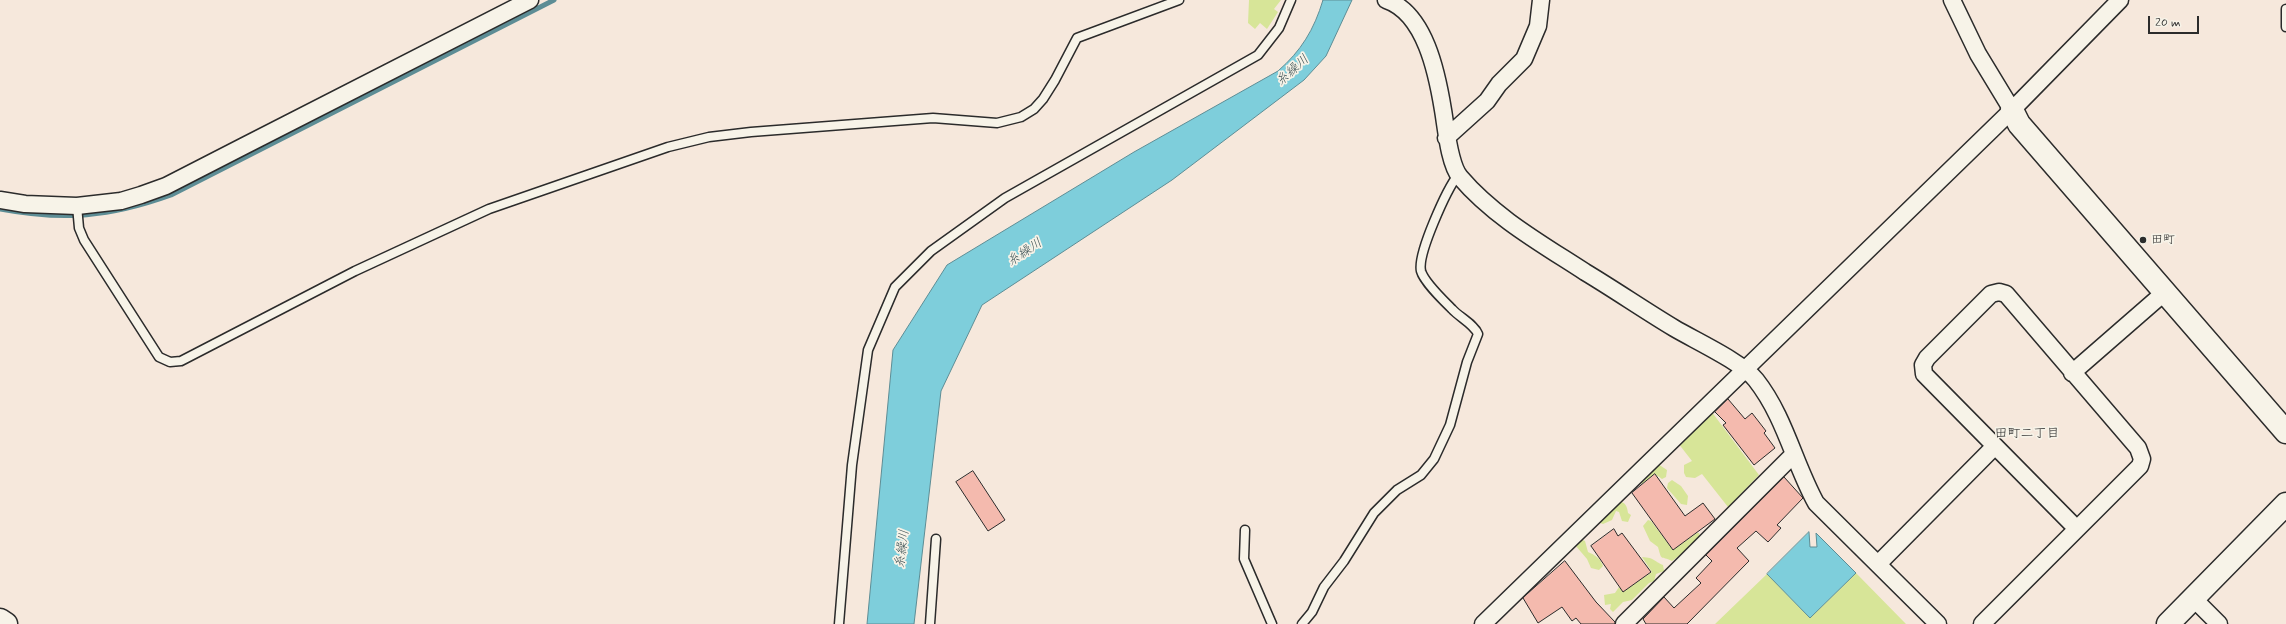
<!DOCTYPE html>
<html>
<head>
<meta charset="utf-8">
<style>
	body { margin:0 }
	#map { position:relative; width:2286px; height:624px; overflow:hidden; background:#f6e8dc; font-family:Mynerve,sans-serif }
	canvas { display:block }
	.scale { position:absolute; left:2148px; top:16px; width:51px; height:18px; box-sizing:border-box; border:2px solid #2b2b2b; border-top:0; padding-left:5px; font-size:12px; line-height:14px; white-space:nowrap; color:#2b2b2b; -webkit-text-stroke:3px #f7f3e8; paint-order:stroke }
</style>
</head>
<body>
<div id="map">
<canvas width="2286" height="624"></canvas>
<div class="scale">20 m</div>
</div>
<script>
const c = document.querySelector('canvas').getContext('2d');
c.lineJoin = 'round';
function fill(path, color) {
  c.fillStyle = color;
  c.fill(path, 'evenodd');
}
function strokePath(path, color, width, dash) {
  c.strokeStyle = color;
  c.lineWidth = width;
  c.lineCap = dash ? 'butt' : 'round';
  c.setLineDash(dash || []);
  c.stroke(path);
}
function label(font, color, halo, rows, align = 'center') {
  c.font = font + ' Mynerve,"Klee One",sans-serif';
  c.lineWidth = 3.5;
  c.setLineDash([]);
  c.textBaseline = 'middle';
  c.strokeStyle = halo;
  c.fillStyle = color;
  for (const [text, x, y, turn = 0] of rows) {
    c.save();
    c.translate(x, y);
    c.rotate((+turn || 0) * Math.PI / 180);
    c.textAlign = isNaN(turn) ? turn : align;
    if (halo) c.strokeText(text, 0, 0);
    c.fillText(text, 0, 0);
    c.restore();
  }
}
const green = new Path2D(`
	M 1249,0 L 1281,0 L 1274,9 L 1278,12 L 1267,29 L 1260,23 L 1255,29 L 1248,23 Z
	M 1711,411 L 1759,475 L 1728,507 L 1702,474 L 1695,478 L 1686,477 L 1684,473 L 1684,465 L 1692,461 L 1678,443 Z
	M 1658,464 L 1667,470 L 1666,477 L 1662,479 L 1655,474 L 1642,484 L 1640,482 Z
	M 1672,480 L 1681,486 L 1688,496 L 1687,505 L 1681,504 L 1667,488 L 1668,483 Z
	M 1619,501 C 1626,503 1627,506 1628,513 L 1631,515 L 1628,522 L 1622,521 L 1619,512 L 1616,511 L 1612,520 L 1603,524 L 1600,523 L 1599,520 Z
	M 1648,520 L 1651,521 L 1673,550 L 1697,533 L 1699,533 L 1701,538 L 1696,545 L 1692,543 L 1689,545 L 1688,549 L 1672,561 C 1660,555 1662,562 1658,547 L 1650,541 L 1643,526 Z
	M 1581,539 L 1585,541 L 1588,552 C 1595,555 1600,558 1603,566 L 1599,570 L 1591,568 L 1587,559 L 1575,545 Z
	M 1642,557 C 1656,558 1653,561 1663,565 L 1664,571 L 1656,574 L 1654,581 L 1649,583 L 1632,600 L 1623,602 L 1613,612 L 1610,609 L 1611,604 L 1605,605 L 1604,595 L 1615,593 L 1619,587 L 1623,592 L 1652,572 Z
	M 1856,573 L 1906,624 L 1715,624 L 1767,574 L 1810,618 Z`);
const water = new Path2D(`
	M 1323,0 L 1352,0 L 1326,56 L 1304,80 L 1172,180 L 982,305 L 941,391 L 914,624 L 867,624 L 893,350 L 947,265 L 1134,152 L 1278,71 C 1301,51 1314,30 1323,0 Z
	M 1809,532 L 1810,547 L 1817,547 L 1816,533 L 1856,573 L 1810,618 L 1767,574 Z`);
const stream = new Path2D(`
	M 0,209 C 64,221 110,217 171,195 L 554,0`);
const building = new Path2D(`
	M 1728,399 L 1745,419 L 1752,413 L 1766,431 L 1764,433 L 1775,448 L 1754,465 L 1723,425 L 1726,423 L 1715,412 Z
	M 973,471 L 1005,520 L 988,531 L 956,482 Z
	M 1655,474 L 1685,516 L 1703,503 L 1715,519 L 1673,550 L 1632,493 Z
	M 1784,477 L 1803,498 L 1777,525 L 1781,528 L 1768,542 L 1756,531 L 1737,548 L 1749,561 L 1687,624 L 1646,624 L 1643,619 L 1664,597 L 1674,608 L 1701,583 L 1696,578 L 1712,561 L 1706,555 Z
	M 1614,529 L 1618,536 L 1622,533 L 1651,572 L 1623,592 L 1591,546 Z
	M 1565,561 L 1596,602 L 1615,622 L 1615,624 L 1581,624 L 1576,618 L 1572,621 L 1562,607 L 1538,623 L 1523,598 Z`);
const lane = new Path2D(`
	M 2286,9 L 2286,27
	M 77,206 L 79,228 L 84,240 L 159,357 L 170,362 L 181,361 L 355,271 L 489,209 L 668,147 L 709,137 L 751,132 L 933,118 L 997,123 L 1021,117 L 1034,109 L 1043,99 L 1055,80 L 1077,38 L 1179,0
	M 1245,530 L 1244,559 L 1272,624
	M 839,624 L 852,465 L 868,350 L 895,287 L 931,251 L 1005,198 L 1258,55 L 1279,28 L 1291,0
	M 930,624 L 936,539
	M 1302,624 L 1312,612 L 1324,587 L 1344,561 L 1374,513 L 1397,490 L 1421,475 L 1434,459 L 1450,425 L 1467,362 L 1478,334 C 1474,324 1459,317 1452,309 C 1443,300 1424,282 1421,271 C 1417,254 1447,189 1458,175`);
const street = new Path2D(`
	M 1386,0 C 1425,13 1437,73 1443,110 C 1446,127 1449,164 1460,177 C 1494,217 1542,244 1585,272 C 1615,290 1644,310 1674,328 C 1696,341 1742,362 1756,380 C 1785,417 1794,463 1816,503 L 1938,624
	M 1952,0 L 1978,54 L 2012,110
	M 1446,138 L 1487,101 L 1499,84 L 1524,59 L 1538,26 L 1541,0
	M 0,200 L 25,204 L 77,206 L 121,201 L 141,195 L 166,186 L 244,146 L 530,0
	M 2072,373 L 2165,292
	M 1879,563 L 1995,446
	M 2193,598 L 2219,624
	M 1483,624 L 2012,110 L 2120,0
	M 1624,624 L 1794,454
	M 1982,624 L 2140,466 L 2142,459 L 2138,448 L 2006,294 L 1999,292 L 1991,294 L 1927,358 L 1923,365 L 1924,374 L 2077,529`);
const secondary = new Path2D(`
	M 2012,110 L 2019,124 L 2286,432
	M 0,620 L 6,624
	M 2168,624 L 2286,504`);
const markers = [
	[2143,240,4,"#2b2b2b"]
];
const poiNames = [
	["田町",2151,240]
];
const waterNames = [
	["糸繰川",1293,71,-42],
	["糸繰川",1025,253,-34],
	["糸繰川",903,549,-83]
];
const neighbourhoodNames = [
	["田町二丁目",2027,434]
];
fill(green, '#d7e598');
fill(water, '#7ecedb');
strokePath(water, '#5d8d95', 1);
strokePath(stream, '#5d8d95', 5);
fill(building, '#f4baae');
strokePath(building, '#2b2b2b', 1);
strokePath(lane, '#2b2b2b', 11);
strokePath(street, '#2b2b2b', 19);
strokePath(secondary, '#2b2b2b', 25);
strokePath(lane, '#f7f3e8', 8);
strokePath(street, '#f7f3e8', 16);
strokePath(secondary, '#f7f3e8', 22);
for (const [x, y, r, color] of markers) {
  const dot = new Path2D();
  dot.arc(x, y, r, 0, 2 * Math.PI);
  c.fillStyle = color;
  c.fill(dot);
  strokePath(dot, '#f7f3e8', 1.5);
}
label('12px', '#2b2b2b', '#f7f3e8', poiNames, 'left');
label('italic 13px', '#405457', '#f7f3e8', waterNames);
label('13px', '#2b2b2b', '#f7f3e8', neighbourhoodNames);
</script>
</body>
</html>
